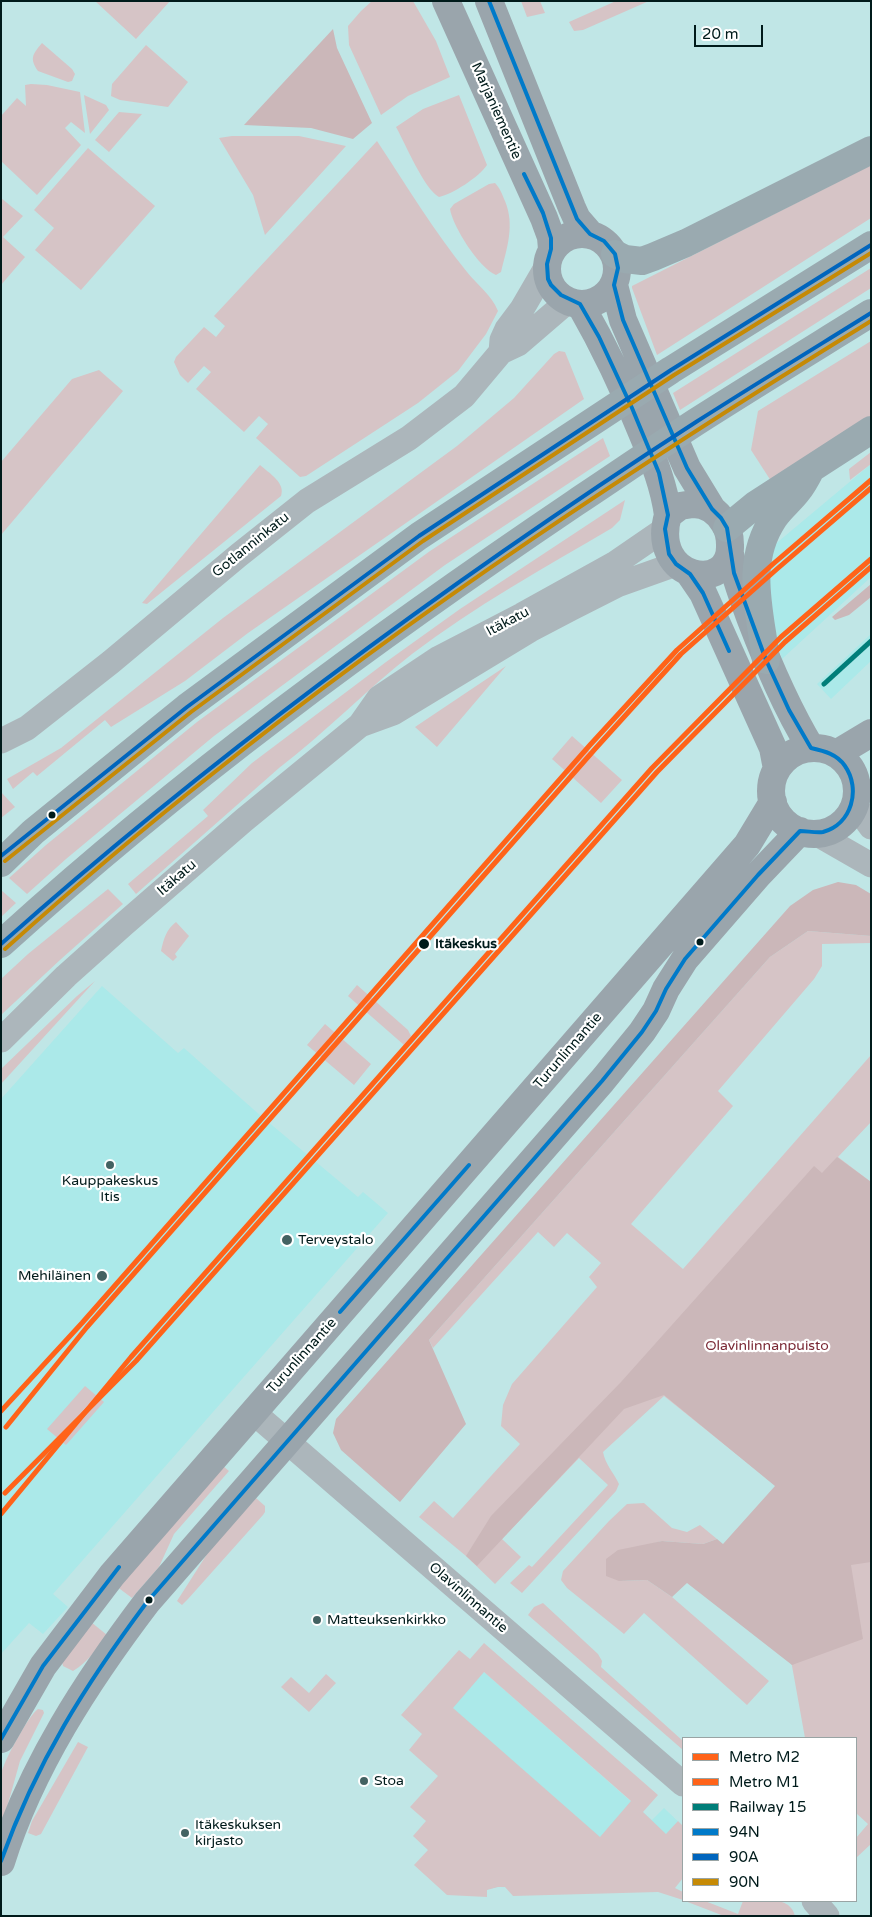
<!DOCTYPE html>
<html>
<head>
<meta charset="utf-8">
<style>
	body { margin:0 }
	#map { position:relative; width:872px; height:1917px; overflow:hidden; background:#c0e6e6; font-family:"Varela Round",sans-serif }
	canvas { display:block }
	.frame { position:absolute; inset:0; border:2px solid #001b1b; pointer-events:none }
	.legend { position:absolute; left:682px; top:1737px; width:175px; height:165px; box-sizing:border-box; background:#fff; border:1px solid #99a4a4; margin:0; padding:6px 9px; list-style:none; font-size:15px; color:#001b1b }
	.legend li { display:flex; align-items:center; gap:10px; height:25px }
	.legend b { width:25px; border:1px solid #99a4a4 }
	.scale { position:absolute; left:694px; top:25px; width:69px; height:22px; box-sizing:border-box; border:2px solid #001b1b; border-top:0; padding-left:6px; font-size:15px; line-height:18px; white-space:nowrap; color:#001b1b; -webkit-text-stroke:4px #fff; paint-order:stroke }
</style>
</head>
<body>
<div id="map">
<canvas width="872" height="1917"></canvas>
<div class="frame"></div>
<ul class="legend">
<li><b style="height:6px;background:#ff6319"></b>Metro M2</li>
<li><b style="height:6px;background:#ff6319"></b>Metro M1</li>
<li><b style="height:6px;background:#007e79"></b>Railway 15</li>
<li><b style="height:6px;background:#007ac9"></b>94N</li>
<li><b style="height:6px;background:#0065bd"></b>90A</li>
<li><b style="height:6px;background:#c68a05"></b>90N</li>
</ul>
<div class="scale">20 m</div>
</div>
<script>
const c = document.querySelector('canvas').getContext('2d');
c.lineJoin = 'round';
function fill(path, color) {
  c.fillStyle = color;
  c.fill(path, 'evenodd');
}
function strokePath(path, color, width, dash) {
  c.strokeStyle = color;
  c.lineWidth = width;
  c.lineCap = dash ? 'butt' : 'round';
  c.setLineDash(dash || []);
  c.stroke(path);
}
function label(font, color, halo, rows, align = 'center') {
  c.font = font + ' "Varela Round",sans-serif';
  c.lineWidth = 4.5;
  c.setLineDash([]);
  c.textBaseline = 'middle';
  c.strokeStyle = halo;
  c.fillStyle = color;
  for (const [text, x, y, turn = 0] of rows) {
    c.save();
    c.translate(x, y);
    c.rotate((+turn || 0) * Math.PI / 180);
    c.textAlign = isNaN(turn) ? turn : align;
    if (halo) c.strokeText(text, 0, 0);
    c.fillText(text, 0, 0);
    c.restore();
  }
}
const built = new Path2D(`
	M 871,464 L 871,577 L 782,659 L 774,633 L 767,551 Z
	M 871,634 L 871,661 L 831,699 L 817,684 Z
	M 102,986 L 178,1053 L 184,1048 L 261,1116 L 358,1197 L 363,1192 L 388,1213 L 53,1594 L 68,1607 L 43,1634 L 29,1623 L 1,1654 L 1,1099 Z
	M 459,1650 L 652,1820 L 664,1808 L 683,1826 L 683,1871 L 529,1888 L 498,1887 L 486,1890 L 446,1775 L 428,1733 Z`);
const green = new Path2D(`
	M 95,1 L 170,1 L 136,39 Z
	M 372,1 L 413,1 L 436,41 L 450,77 L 408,96 L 381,115 L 349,45 L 348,26 L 361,11 Z
	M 521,1 L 540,1 L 545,13 L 527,17 Z
	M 616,1 L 649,1 L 583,30 L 574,31 L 569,22 Z
	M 42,43 L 72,69 L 75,74 L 72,81 L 68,82 L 38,71 C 29,58 33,54 42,43 Z
	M 146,45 L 188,82 L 168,107 L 120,100 L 111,96 L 112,84 Z
	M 31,84 L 47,85 L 80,92 L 85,133 L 71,122 L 65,128 L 81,145 L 37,195 L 1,161 L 1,116 L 17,98 L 26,106 L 25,85 Z
	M 84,95 L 106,105 L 109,110 L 90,134 Z
	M 459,95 L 487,165 C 479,177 453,194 439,197 C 424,189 405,143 396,127 L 423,109 Z
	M 119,112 L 142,114 L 109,152 L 95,140 Z
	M 232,136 L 299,136 L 346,146 L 265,235 L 253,195 L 219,138 Z
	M 377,141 C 406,185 434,231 467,272 C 478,286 491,294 498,311 L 486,334 L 458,371 L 418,403 L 306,476 L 300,477 L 256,438 L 268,424 L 259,416 L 244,432 L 196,389 L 211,372 L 204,366 L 188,383 L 180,375 L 174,362 L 176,357 L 204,327 L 216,337 L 225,326 L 214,316 Z
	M 88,148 L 155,206 L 81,290 L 35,250 L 54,228 L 34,210 Z
	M 871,165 L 871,218 L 657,355 L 632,288 L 632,286 Z
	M 495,183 C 500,188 502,194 505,201 C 515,225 507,248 501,272 L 496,275 C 479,268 453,227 450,209 L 454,204 L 489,184 Z
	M 1,198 L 23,216 L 3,237 L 25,257 L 1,285 Z
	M 871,268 L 871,288 L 680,410 L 673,393 Z
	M 871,341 L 871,418 L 771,481 L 751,450 L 758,411 Z
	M 559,351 L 565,352 L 584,399 L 248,633 L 185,681 L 111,727 L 105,720 L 37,776 L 33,772 L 13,789 L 7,779 L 61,748 L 223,618 L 457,446 L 514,398 L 554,354 Z
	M 99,370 L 123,391 L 1,535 L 1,462 L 72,379 Z
	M 603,438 L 610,456 L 445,565 L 214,736 L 66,859 L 27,894 L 9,878 L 46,845 L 197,722 L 430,551 Z
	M 871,452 L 871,464 L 850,480 L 849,469 Z
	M 260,465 C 269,473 286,483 281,496 L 147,604 L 142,603 Z
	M 625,500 L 620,520 L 612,528 C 544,568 475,606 412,654 C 366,690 325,733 279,768 L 136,894 L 128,884 L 208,816 L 203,810 L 252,763 L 386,662 L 460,609 Z
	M 506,666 L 437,747 L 415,727 Z
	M 572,736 L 622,780 L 601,803 L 552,759 Z
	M 1,792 L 15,807 L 1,818 Z
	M 108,889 L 123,904 L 60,960 L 1,1015 L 1,979 L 28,954 Z
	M 1,890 L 16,903 L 1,917 Z
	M 176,922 L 189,936 L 175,954 L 177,957 L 173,961 L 161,951 C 164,938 166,930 176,922 Z
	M 808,931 L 871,936 L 871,943 L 822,944 L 822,966 L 814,979 L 718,1091 L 733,1106 L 631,1224 L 683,1269 L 871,1055 L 871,1122 L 838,1157 L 871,1182 L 871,1844 L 856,1858 L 856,1838 L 868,1824 L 856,1813 L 856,1738 L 805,1738 L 785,1627 L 792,1499 L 664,1396 L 603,1452 C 605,1464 614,1473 619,1484 L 616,1491 L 522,1593 L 510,1583 L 529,1565 L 532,1567 L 608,1485 L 579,1458 L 502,1539 L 521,1557 L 495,1584 L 466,1556 L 419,1517 L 434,1501 L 453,1518 L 520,1444 L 501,1426 L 503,1405 L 512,1384 L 597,1287 L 589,1277 L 601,1263 L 567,1233 L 554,1247 L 538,1232 L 433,1348 L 429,1340 L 770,957 Z
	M 95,981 L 1,1084 L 1,1069 L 77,996 Z
	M 357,985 L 408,1030 L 411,1036 L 404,1045 L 348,996 Z
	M 325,1024 L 371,1064 L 354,1085 L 307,1045 Z
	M 85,1386 L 104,1402 L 66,1445 L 47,1429 Z
	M 223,1466 L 229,1471 L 174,1534 L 159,1567 L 132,1598 L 116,1586 Z
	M 256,1498 L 265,1506 L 265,1512 L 263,1515 L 188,1599 L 182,1605 L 177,1601 L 209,1551 Z
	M 644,1503 L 672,1528 L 687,1532 L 700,1525 L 717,1539 L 703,1544 L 662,1541 L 640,1547 L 619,1581 L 647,1580 L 672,1597 L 769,1681 L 747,1705 L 644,1613 L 624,1634 L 567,1588 L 561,1580 L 563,1571 L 609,1521 L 627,1504 Z
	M 543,1603 L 598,1654 L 602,1661 L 601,1667 L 683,1741 L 683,1750 L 528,1615 L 534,1607 Z
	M 91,1622 L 107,1635 C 97,1649 88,1662 73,1671 L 63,1666 L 62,1662 Z
	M 484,1643 L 658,1795 L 643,1812 L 666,1834 L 678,1821 L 683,1826 L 683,1878 L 675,1888 L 683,1892 L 683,1900 L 658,1892 L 513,1896 L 505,1887 L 498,1887 L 487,1890 L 487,1897 L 447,1895 L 414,1865 L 428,1850 L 413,1836 L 426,1821 L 410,1807 L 438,1776 L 409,1750 L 422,1734 L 401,1715 L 459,1650 L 470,1659 ZM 484,1672 L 631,1801 L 600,1837 L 453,1708 Z
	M 326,1674 L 336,1683 L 309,1712 L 281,1687 L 291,1677 L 309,1693 Z
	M 38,1709 L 43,1710 L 44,1713 L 20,1761 L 4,1818 L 1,1817 C 1,1803 0,1787 1,1774 C 4,1761 28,1716 38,1709 Z
	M 78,1742 L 88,1747 L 41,1834 L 36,1836 L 28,1833 L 32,1821 Z
	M 685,1901 L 705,1901 L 738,1914 L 743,1901 C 760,1901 790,1894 795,1916 L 724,1916 Z`);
const forest = new Path2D(`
	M 333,29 L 337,48 L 372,123 L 353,139 L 311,128 L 244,125 Z
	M 871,584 L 871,597 L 849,615 L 835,620 L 832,617 Z
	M 838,882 L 856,885 L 871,894 L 871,936 L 808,931 L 770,957 L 429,1340 L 466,1424 L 400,1502 L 341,1450 L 333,1433 L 336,1419 L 790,906 L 813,890 Z
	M 837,1157 L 871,1182 L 871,1562 L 851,1565 L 863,1639 L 792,1665 L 687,1583 L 672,1597 L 647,1580 L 619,1581 L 606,1576 L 606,1559 L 618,1550 L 662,1541 L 703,1544 L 717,1539 L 723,1544 L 775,1486 L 664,1395 L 624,1409 L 477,1566 L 466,1556 L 491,1516 L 621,1382 L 814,1166 L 822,1173 Z`);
const minor = new Path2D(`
	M 501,352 L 518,344 L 568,301
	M 360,725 L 393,713 L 530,630 L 572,608 L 617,585 L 676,564
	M 1,741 L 27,728 L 111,662 L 239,555 L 307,501 L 409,438 L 464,396 L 501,352 L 502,340 L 507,329 L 522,309 L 547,266
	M 855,805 L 871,827
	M 817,834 L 871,865
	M 1,1040 L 66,976 L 123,925 L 244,820 L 360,725 L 379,698 L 439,658 L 522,615 L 614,564 L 665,529
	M 253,1412 L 683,1784
	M 814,1901 L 827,1916`);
const major = new Path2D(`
	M 446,1 L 544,218 L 551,237 L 552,249
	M 489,1 L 572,208 L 577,219 L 590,234
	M547 269a35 35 0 1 1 70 0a35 35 0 1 1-70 0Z
	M 614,285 L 623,320 L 687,468 L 712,509
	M 580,304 C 604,346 625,390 643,435 C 654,461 664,486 668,515
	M 693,504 C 707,504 717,511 724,523 C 729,530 730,537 730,545 C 732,594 649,581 668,515 L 680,506 Z
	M 730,554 C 735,577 743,598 751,620 C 768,664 786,707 811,748
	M 690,574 L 703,593 L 773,748 L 777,769
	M771 791a43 43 0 1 1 86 0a43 43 0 1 1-86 0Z
	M 836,754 L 871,733
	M 1,1739 L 43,1666 L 112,1575 L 747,845 L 773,802
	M 1,1862 C 31,1767 87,1681 147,1602 L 602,1081 L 642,1032 L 656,1011 L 666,989 L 685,959 L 758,875 L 800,831`);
const highway = new Path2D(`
	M 615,254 L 625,259 L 642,261 L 653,257 L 686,243 L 871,150
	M 727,528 L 755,505 L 871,430
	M 766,660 C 760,610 744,563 774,518 C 781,508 790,501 797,492 C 803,485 807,477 811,469
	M 1,863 L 33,832 L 187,707 L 419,536 L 671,370 L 871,245
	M 1,944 C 180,781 375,638 575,503 C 616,476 656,448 696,422 C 754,385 813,349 871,313`);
const bus1 = new Path2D(`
	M 524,174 L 543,213 L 551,238 L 551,249 L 547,264 L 548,279 L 551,285 L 561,295 L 580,304 L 599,337 L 632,408 L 659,473 L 668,515 L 665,529 L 669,554 L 676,564 L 690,574 L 703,593 L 729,651
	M 340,1312 L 469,1165
	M 1,1739 L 43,1666 L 119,1567
	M 1,1861 C 36,1763 85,1685 147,1602 L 602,1081 L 642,1032 L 656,1011 L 666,989 L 685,959 L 758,875 L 800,831 C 807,831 816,833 823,832 C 852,824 861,789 845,766 C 837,754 824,751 811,748 L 789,710 L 766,660 L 734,573 L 727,528 L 721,518 L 712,509 L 687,468 L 623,320 L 614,285 L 618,268 L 615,254 L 604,241 L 590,234 L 577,219 L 489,1`);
const bus2 = new Path2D(`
	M 1,856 L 187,707 L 419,536 L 671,370 L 871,245
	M 1,944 C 218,751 453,579 696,422 C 754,385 813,349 871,313`);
const bus3 = new Path2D(`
	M 5,861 L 191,712 L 423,541 L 674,375 L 871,253
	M 5,949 C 72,889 140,831 211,775 C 419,608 644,461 871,321`);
const rail1 = new Path2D(`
	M 824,684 L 871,641`);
const metro1 = new Path2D(`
	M 1,1411 L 82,1323 L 590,745 L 677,650 L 773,564 L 871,480
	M 1,1514 L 131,1357 L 652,768 L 781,637 L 871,559`);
const metro2 = new Path2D(`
	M 6,1427 L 87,1327 L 595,749 L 681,654 L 777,569 L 871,488
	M 5,1493 L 136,1361 L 657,772 L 785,642 L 871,567`);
const markers = [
	[52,815,4.5,"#001b1b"],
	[700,942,4.5,"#001b1b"],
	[424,944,6,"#001b1b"],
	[110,1165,5,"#436262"],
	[287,1240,6,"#436262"],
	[102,1276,6,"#436262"],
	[149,1600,4.5,"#001b1b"],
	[317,1620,5,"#436262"],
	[364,1781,5,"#436262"],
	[185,1833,5,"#436262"]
];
const streetNames = [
	["Marjaniementie",496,111,66],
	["Gotlanninkatu",251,545,-39],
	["Itäkatu",508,622,-28],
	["Itäkatu",177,878,-41],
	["Turunlinnantie",568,1051,-49],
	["Turunlinnantie",302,1356,-48],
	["Olavinlinnantie",468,1598,41]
];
const stopNames = [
	["Itäkeskus",435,944]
];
const poiNames = [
	["Kauppakeskus",110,1181,"center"],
	["Itis",110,1197,"center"],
	["Terveystalo",298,1240],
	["Mehiläinen",91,1276,"right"],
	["Matteuksenkirkko",327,1620],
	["Stoa",374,1781],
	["Itäkeskuksen",195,1825],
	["kirjasto",195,1841]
];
const parkNames = [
	["Olavinlinnanpuisto",767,1346]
];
fill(built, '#abe9e9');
fill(green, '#d6c4c6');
fill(forest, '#cbb7b9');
strokePath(minor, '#acb6bb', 25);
strokePath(major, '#9aa5ac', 28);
strokePath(highway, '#9aaab0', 28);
strokePath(bus1, '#007ac9', 4);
strokePath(bus2, '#0065bd', 4);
strokePath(bus3, '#c68a05', 4);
strokePath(rail1, '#007e79', 5);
strokePath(metro1, '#ff6319', 5);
strokePath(metro2, '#ff6319', 5);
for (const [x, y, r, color] of markers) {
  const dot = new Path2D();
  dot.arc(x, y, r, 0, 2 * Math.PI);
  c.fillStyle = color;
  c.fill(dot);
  strokePath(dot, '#fff', 2);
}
label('14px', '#001b1b', '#fff', streetNames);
label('bold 14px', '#001b1b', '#fff', stopNames, 'left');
label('14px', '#001b1b', '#fff', poiNames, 'left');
label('14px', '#7a2935', '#fff', parkNames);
</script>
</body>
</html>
